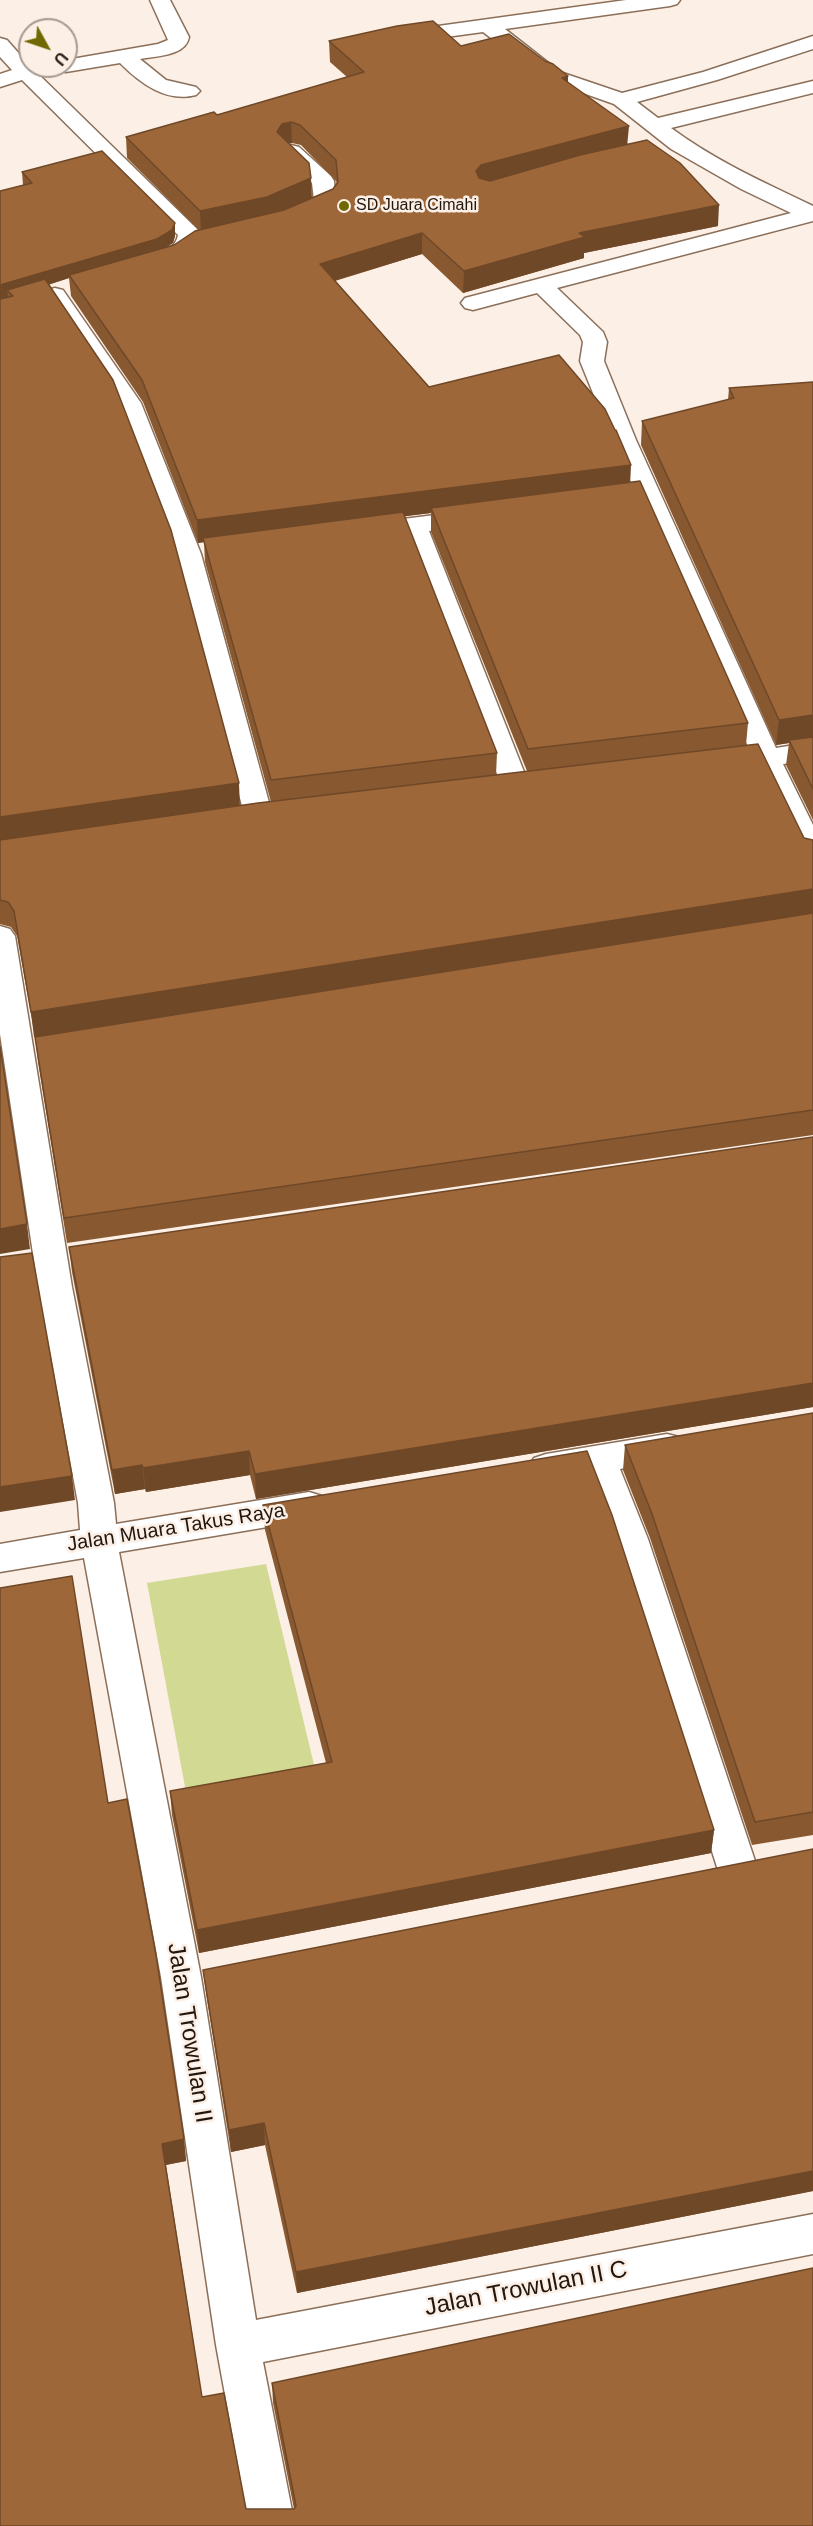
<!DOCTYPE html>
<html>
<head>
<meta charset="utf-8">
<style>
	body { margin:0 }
	#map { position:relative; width:813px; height:2526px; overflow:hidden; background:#fcefe6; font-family:Arial,sans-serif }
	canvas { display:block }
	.north { position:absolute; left:18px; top:18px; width:60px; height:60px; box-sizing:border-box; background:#fcefe6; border:2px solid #a59990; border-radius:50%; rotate:130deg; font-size:16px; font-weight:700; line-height:24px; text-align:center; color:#22170e }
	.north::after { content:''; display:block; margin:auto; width:21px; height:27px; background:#706900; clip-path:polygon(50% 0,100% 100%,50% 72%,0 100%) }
</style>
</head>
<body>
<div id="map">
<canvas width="813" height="2526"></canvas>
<div class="north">U</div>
</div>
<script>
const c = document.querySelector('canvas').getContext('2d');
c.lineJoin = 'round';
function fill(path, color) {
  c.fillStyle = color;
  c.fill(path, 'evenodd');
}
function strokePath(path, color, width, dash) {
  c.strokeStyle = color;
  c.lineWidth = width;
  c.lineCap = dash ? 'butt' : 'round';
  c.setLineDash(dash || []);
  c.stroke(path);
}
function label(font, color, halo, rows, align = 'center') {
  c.font = font + ' Arial,sans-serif';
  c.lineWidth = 5;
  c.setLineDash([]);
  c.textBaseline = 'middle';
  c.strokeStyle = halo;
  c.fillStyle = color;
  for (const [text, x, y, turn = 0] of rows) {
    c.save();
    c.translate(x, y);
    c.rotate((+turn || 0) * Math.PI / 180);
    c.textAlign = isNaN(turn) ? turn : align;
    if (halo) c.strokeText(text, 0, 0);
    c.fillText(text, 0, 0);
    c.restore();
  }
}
const green = new Path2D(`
	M 266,1564 L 315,1769 L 186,1792 L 147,1583 Z`);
const street = new Path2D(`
	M 150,0 L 170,0 L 189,37 C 186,56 156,56 140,59 L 166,80 L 196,87 L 200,91 L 196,95 C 166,103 140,83 120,63 L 66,72 L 59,70 L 56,66 L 66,66 L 66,60 L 158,44 L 168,40 Z
	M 626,0 L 680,0 L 677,4 L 670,6 L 505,29 L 560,72 L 622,93 L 703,72 L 813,36 L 813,49 L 717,80 L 637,102 L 658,118 L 813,81 L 813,93 L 671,128 C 714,160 765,183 813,206 L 813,221 L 557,288 L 603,332 L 607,342 L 604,361 L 636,440 L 776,748 L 813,742 L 813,760 L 783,764 L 813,825 L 813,864 L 803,862 L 799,855 L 757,767 L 720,773 L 710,770 L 706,764 L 710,758 L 750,751 L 612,440 L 580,361 L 583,342 L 580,335 L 537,293 L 473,310 L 465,308 L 461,303 L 465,298 L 791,213 L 741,189 L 671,149 L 614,104 L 546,80 L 483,32 L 402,43 L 395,41 L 392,37 L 395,33 L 402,31 Z
	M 0,38 L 7,40 L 30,66 L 197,229 L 200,234 C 197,257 171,272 149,267 L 146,262 C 155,249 174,255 178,235 L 22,80 L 0,87 L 0,74 L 12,70 L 0,57 Z
	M 291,145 L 299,147 L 331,176 L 334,181 L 336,203 L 333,208 L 303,224 L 295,226 L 287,224 L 284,219 L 287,214 L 314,200 L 312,183 L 280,152 L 283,147 Z
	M 55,288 L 63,290 L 141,403 L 201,554 L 273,817 L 269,823 L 259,826 L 249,823 L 245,817 L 175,554 L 117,403 L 43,295 L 47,290 Z
	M 475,510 L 484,513 L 488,518 L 484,523 L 429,531 L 530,787 L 526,793 L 516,796 L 506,793 L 502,787 L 405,534 L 363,540 L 354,537 L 350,532 L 354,527 L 363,524 Z
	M 0,926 L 10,929 L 15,936 L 72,1287 L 114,1503 L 116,1524 L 309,1492 L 322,1496 L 327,1506 L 322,1516 L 309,1520 L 119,1552 L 201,1977 L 256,2320 L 813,2214 L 813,2254 L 263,2362 L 295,2526 L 249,2526 L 216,2345 L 161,1977 L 84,1558 L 0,1572 L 0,1544 L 80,1530 L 78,1503 L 38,1287 L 0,1034 Z
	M 667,1434 L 679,1437 L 684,1447 L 679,1457 L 620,1469 L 648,1539 L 757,1867 L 751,1879 L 737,1884 L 723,1879 L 717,1867 L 612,1539 L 587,1474 L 546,1482 L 534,1478 L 528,1468 L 534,1458 L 546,1454 Z`);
const wall = new Path2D(`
	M 329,41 L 461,46 L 545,61 L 568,76 L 568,83 L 628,144 L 718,226 L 584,253 L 584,258 L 463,293 L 422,254 L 335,281 L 429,387 L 630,483 L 748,723 L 746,745 L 804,838 L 813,840 L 813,1135 L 67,1243 L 38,1062 L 35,1037 L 17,936 L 11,927 L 0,924 L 0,191 L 23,185 L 22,172 L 175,236 L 173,243 L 167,247 L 174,245 L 199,230 L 127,158 L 126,137 L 217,115 L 347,77 L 330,62 ZM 289,143 L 292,143 L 301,145 L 336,181 L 337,184 L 333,189 L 312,198 ZM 69,278 L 71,296 L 143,402 L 198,543 L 204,542 L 205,562 L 271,802 L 240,806 L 48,285 ZM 431,513 L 431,532 L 527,771 L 496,775 L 497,753 L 404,516 Z
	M 813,382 L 813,820 L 786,765 L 789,743 L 776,745 L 641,445 L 642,421 L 728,400 L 729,388 Z
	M 813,1137 L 813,1407 L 256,1499 L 250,1475 L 146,1492 L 145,1489 L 115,1494 L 72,1272 L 69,1247 Z
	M 813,1413 L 813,1835 L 752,1845 L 650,1538 L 623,1470 L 625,1445 Z
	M 263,1505 L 714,1830 L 711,1853 L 199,1953 L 172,1815 L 170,1791 L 326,1763 L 265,1530 Z
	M 108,1803 L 184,2139 L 186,2161 L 166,2165 L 202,2397 L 246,2509 L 294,2509 L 273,2403 L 272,2383 L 813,2526 L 0,2526 Z
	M 813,1849 L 813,2191 L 297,2293 L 265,2145 L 231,2152 L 206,1993 L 203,1970 Z`);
const shadedWall = new Path2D(`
	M 568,76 L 568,97 L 562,78 Z
	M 291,122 L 292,143 L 282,145 L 277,132 L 282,124 Z
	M 629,126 L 627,147 L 480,186 L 476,171 L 481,165 Z
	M 311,178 L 312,199 L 267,218 L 201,232 L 200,211 Z
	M 719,205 L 718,226 L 584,253 L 584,258 L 463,293 L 464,271 L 579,233 Z
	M 175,223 L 175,236 L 173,243 L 158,252 L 69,275 L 69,278 L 12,296 L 7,290 L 8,297 L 0,299 L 0,285 Z
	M 422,233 L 422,254 L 320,285 L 320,264 Z
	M 631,465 L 630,487 L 431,508 L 431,513 L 205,542 L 203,538 L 204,542 L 198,543 L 197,520 Z
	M 813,715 L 813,740 L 789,740 L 789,743 L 776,745 L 779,720 Z
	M 239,783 L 240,808 L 0,843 L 0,817 Z
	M 813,889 L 813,914 L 34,1037 L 31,1012 Z
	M 27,1224 L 30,1249 L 0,1254 L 0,1229 Z
	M 813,1383 L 813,1407 L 256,1499 L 255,1474 Z
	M 249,1451 L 250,1475 L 146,1492 L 143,1468 Z
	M 142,1465 L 145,1489 L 115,1494 L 112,1470 Z
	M 72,1476 L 75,1500 L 0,1512 L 0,1487 Z
	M 714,1830 L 711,1853 L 199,1953 L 197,1930 Z
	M 264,2123 L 265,2145 L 231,2152 L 229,2130 Z
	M 184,2139 L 186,2161 L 165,2165 L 162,2144 Z
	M 813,2171 L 813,2191 L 297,2293 L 296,2272 Z`);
const building = new Path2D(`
	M 433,21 L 461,46 L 509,34 L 545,61 L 553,64 L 568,76 L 562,78 L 629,126 L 481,165 L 476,171 L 479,178 L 490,181 L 580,155 L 647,140 L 680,163 L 719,205 L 579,233 L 585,237 L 464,271 L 422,233 L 320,264 L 429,387 L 559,355 L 605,409 L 615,430 L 616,430 L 631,465 L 197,520 L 142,380 L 69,275 L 174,245 L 195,231 L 284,210 L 333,189 L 338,182 L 336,160 L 300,125 L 291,122 L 282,124 L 277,132 L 309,163 L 311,178 L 267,197 L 200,211 L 126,137 L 214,112 L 217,115 L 364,72 L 329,41 L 397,26 Z
	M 102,151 L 175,223 L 172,230 L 157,239 L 0,285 L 0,191 L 32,183 L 22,172 Z
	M 45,279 L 113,380 L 171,530 L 239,783 L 0,817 L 0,299 L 13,296 L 7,290 Z
	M 813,382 L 813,715 L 779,720 L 642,421 L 734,398 L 729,388 Z
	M 640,481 L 748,723 L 528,749 L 431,508 Z
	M 403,512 L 497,753 L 271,780 L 203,538 Z
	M 813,737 L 813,789 L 789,740 Z
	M 758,744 L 804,838 L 813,840 L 813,889 L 31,1012 L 14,911 L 8,902 L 0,900 L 0,840 L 258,803 Z
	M 813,913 L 813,1110 L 64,1218 L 35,1037 Z
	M 0,1046 L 27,1224 L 0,1229 Z
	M 813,1137 L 813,1383 L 255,1474 L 249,1451 L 143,1468 L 142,1465 L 112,1470 L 69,1247 Z
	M 32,1253 L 72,1476 L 0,1487 L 0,1257 Z
	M 813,1413 L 813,1812 L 755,1822 L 652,1514 L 625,1445 Z
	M 587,1451 L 612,1515 L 714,1830 L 197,1930 L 170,1791 L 332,1762 L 263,1505 Z
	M 72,1576 L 108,1803 L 127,1799 L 156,1955 L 184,2139 L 162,2144 L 202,2397 L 224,2393 L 246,2509 L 294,2509 L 296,2506 L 272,2383 L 813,2268 L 813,2526 L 0,2526 L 0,1588 Z
	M 813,1849 L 813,2171 L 296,2272 L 264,2123 L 229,2130 L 203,1970 Z`);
const markers = [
	[344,206,6,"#706900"]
];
const farPoinames = [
	["SD Juara Cimahi",356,206]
];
const streetNames = [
	["Jalan Muara Takus Raya",176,1528,-9]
];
const nearStreetnames = [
	["Jalan Trowulan II",189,2033,81],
	["Jalan Trowulan II C",526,2289,-11]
];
fill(green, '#d2d992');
strokePath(street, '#8b6f59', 3);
fill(street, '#fff');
fill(wall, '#885931');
fill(shadedWall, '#6f4828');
fill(building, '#9e6739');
strokePath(building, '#6f4828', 1.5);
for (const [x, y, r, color] of markers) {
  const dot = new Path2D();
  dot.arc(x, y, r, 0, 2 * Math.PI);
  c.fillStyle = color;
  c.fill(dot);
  strokePath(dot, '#fcefe6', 2);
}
label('16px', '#22170e', '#fcefe6', farPoinames, 'left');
label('20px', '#22170e', '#fcefe6', streetNames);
label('24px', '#22170e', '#fcefe6', nearStreetnames);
</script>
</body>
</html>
